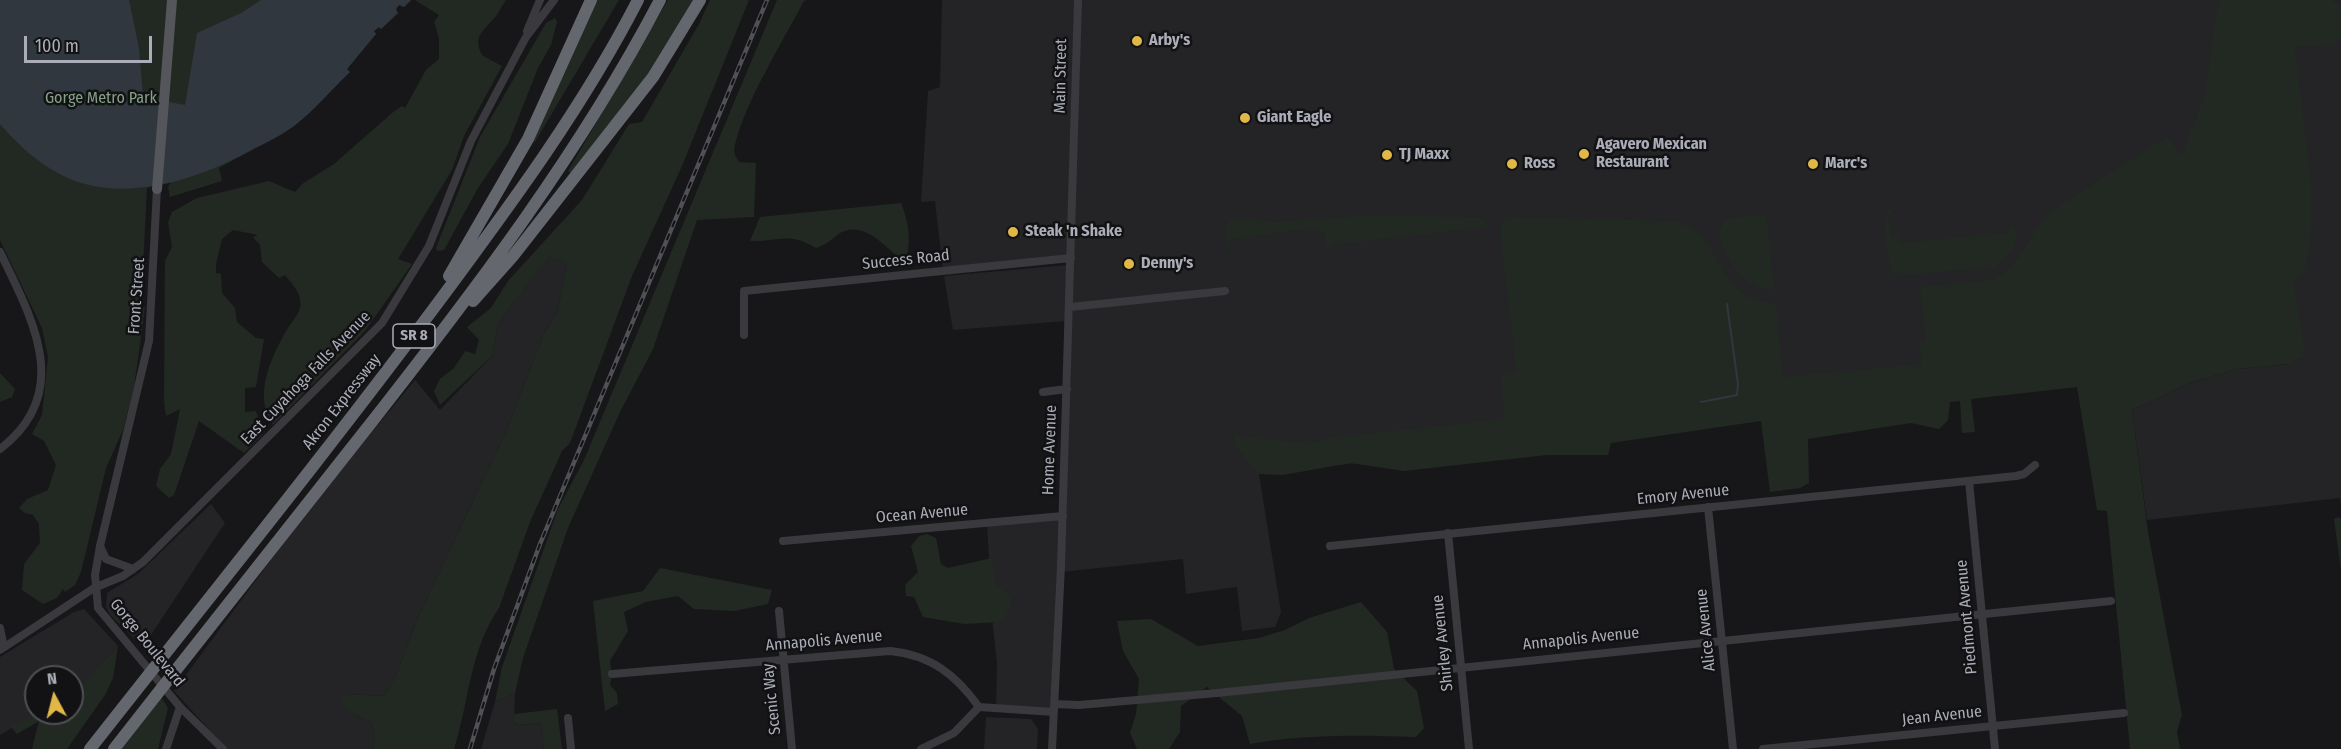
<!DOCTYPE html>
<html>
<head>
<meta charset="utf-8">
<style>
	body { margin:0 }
	#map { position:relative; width:2341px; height:749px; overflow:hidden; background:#171719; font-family:"Fira Sans Condensed",sans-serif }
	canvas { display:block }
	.north { position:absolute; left:24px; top:665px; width:60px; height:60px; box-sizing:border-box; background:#121214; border:2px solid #4f5056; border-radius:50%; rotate:353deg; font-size:16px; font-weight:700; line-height:24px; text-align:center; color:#abaeb8 }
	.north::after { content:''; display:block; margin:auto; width:21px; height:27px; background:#e1b847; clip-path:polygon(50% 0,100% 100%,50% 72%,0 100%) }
	.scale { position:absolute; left:24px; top:36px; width:128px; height:27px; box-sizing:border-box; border:3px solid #abaeb8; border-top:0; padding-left:8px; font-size:18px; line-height:21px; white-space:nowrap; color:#abaeb8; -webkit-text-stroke:4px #121214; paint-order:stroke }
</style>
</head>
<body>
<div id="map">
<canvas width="2341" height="749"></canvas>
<div class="north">N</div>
<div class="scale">100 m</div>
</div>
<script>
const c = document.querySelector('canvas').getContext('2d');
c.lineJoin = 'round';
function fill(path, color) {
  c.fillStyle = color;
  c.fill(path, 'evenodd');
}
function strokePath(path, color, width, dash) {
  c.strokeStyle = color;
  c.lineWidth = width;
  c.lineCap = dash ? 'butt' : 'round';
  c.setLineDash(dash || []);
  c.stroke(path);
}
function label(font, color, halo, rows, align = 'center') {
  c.font = font + ' "Fira Sans Condensed",sans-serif';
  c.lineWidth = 5;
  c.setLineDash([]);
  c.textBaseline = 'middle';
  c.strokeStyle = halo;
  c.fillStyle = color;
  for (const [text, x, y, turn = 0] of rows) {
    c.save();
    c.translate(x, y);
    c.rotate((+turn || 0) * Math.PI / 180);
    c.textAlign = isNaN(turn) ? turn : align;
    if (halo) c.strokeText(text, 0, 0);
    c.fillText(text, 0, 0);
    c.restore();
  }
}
const built = new Path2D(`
	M 942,0 L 2341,0 L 2341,505 L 2340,498 L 2147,520 L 2132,410 L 2192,382 L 2237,369 L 2289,364 L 2303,356 L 1259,474 L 1281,612 L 1275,627 L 1242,631 L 1237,587 L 1186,594 L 1183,559 L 1061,572 L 1054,712 L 996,708 L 997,664 L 992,617 L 987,523 L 1063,516 L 1071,259 L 943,271 L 935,201 L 921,202 L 928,91 L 940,87 Z
	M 549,255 L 567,263 L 558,310 L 543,336 L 506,432 L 418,617 L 396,676 L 384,696 L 347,694 L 350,712 L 371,722 L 375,737 L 373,749 L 227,749 L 174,691 L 313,503 L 415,380 L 440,410 L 492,356 L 498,324 Z
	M 1068,265 L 1065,321 L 953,330 L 944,276 Z
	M 211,504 L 225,523 L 143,647 L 110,615 L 106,607 L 107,593 L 138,574 Z
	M 84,609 L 118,646 L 90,676 L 72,701 L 72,677 L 36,677 L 37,713 L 0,735 L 0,657 L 74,612 Z
	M 515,693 L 514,722 L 519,725 L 541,723 L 544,749 L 481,749 L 495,702 Z
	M 986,717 L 1031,719 L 1038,729 L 1037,749 L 984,749 Z`);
const green = new Path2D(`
	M 0,0 L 411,0 L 404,7 L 399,5 L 396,9 L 398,13 L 381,29 L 379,27 L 374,31 L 376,34 L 347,69 L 350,72 L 294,126 L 219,168 L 222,181 L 170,197 L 168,187 L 171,182 L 147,188 L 141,307 L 145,307 L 134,387 L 123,430 L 106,468 L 81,572 L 75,585 L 65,592 L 63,589 L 57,598 L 43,604 L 22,590 L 24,564 L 40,543 L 39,524 L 33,515 L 25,513 L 19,508 L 27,499 L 48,490 L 56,465 L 44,441 L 32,434 L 42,415 L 48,357 L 42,328 L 0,240 Z
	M 415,0 L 506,0 C 502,5 500,11 496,16 C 484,31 471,36 483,56 L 502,66 L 464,136 L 452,170 L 398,259 L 412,264 L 365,331 L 273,425 C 253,397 270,360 285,333 C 289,325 298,316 300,308 C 303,295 293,285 285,275 L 279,278 L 262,262 L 260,245 L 253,237 L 258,235 L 233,230 L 222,239 L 216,264 L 216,273 L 221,274 L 222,293 L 235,308 L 237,322 L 256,338 L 264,339 L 256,387 L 245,388 L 245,412 L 256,411 L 263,434 L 244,453 L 199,421 L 174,495 L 169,498 L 156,486 L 160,469 L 171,454 L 180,409 L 166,416 L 164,402 L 165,261 L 172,247 L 168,222 L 172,212 L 197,198 L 269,181 L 295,192 L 302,184 L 334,164 L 392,113 L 402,106 L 405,108 L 426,70 L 439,59 L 439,38 L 434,22 L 439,15 Z
	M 596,0 L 619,0 L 535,142 L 532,141 Z
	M 668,0 L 693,0 L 642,83 L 572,174 L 568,171 Z
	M 710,0 L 749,0 L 682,166 L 632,276 L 570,443 L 562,451 L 530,522 L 499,608 C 470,649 469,702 454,749 L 373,749 L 375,737 L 371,722 L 350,712 L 339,700 L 347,694 L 384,696 L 396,676 L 418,617 L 506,432 L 543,336 L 558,310 L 567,263 L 549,256 L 498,324 L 492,356 L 440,405 L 434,391 L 440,379 L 454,368 L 465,351 L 475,354 L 479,340 L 467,327 L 491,308 L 508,281 L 582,200 L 629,124 L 642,122 L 699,24 Z
	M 777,0 L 807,0 L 804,1 C 783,41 745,102 735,145 C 733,152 735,156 739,162 L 756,163 L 754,217 L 697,220 L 653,349 L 620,412 L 568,528 L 523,658 L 515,693 L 495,702 L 502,667 L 558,509 L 584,460 Z
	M 2221,0 L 2332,0 L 2341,7 L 2341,39 L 2332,45 L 2295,47 L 2311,182 L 2311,228 L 2307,265 L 2294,283 L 2306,355 L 2289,364 L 2237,369 L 2192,382 L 2132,410 L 2148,532 L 2182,715 L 2177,732 L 2180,749 L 2130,749 L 2107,511 L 2097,510 L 2077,387 L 1971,399 L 1975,432 L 1962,433 L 1960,401 L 1950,402 L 1948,420 L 1939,429 L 1911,423 L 1808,439 L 1809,483 L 1800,488 L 1770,492 L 1761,421 L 1611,443 L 1608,455 L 1547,455 L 1404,471 L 1350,463 L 1283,475 L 1258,474 L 1235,445 L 1234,432 L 1243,437 L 1307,443 L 1336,437 L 1505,419 L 1500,375 L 1517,374 L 1500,232 L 1503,221 L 1513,217 L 1673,221 C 1716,230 1712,268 1741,292 C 1750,299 1764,302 1776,304 L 1783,377 L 1922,364 L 1919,342 L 1926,340 L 1920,287 L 1992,280 C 2024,267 2028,229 2054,209 L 2167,137 L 2182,155 L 2205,94 L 2217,9 Z
	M 555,18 L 557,22 L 551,45 L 538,68 L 508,144 L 478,188 L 444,250 L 437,251 L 436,248 L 480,137 L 546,23 Z
	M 901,203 C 908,221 911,236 907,255 L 901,259 C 885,247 867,223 844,231 C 834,235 830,244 816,248 C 789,231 778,242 750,241 L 760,217 Z
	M 1889,208 L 1893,212 L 1888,214 L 1891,237 L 1898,237 L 1898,243 L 2009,233 L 2009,225 L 2015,229 L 2017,239 L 2014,247 L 1994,267 L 1896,276 C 1886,268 1881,218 1889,208 Z
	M 1367,215 L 1479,217 L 1487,224 L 1489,234 L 1486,227 L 1330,245 L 1329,253 L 1324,233 L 1314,228 L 1232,239 L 1229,246 L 1228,263 L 1225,225 L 1235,218 L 1277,222 Z
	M 1762,215 L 1767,217 L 1774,289 L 1771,290 C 1741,288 1727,259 1718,233 L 1725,218 Z
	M 0,373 L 15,389 L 12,397 L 0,402 Z
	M 2338,517 L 2341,519 L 2341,570 L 2334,519 Z
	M 927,534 L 936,538 L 941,564 L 948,568 L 992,558 L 996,584 L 1011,598 L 1011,608 L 1001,622 L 964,624 L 923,617 L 914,597 L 906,596 L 905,585 L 918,572 L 911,546 L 919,536 Z
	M 660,568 L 772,590 L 768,604 L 734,611 L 694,609 L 678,596 L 646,602 L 624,612 L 628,631 L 610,661 L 612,674 L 610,685 L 617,693 L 618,704 L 605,711 L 593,601 L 643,591 Z
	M 1361,602 L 1387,632 L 1394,669 L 1417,691 L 1424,728 L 1416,737 C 1361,735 1305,734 1250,744 L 1242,716 L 1207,687 L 1181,706 L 1180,732 L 1169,749 L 1137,749 L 1130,733 L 1136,714 L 1139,679 L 1123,651 L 1117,621 L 1151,619 L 1198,646 L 1259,638 L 1285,630 L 1309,618 Z
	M 118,646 L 113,678 L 105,695 L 67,749 L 32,749 L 39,721 L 17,734 L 11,727 L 37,713 L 41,713 L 50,723 L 57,713 L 72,713 C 72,687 102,665 118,646 Z
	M 161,697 L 168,708 L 158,749 L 122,749 Z
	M 557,709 L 562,749 L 544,749 L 541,723 L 519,725 L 514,722 L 514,714 Z`);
const water = new Path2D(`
	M 0,0 L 129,0 L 139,48 L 143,97 L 185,105 L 197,33 L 243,12 L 261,0 L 411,0 L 404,7 L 399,5 L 396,9 L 398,13 L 381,29 L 379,27 L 374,31 L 376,34 L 347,69 L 350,72 C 332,89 314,111 294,126 C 281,136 265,143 250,151 C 193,182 111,208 51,169 C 31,157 15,141 0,124 Z`);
const stream = new Path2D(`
	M 1701,402 L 1737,395 L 1738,384 L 1727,304`);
const minor = new Path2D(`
	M 527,31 L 540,0
	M 157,189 L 149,341 L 100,546 L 95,575 L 98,608 L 180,707 L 223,749
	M 0,252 C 31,317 75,392 0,449
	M 1070,307 L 1225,291
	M 744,335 L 744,291 L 1071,258
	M 1043,392 L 1067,389
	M 1969,481 L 1995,749
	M 1708,507 L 1733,749
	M 1448,533 L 1469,749
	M 783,541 L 1063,516
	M 100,546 L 106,559 L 133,569
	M 1330,546 L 2016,476 L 2024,474 L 2035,465
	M 779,611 L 792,749
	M 0,628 L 4,647
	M 0,650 L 94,588 L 123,576 L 143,562 L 382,323 L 429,246 L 471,141 L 526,37 L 554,0
	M 612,674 L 890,651 C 931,655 956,675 979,707 L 1054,712
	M 1055,704 L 1079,705 L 1217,693 L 2111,601
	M 568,718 L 571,749
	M 166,749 L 180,707
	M 921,749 L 954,733 L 979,707
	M 1052,749 L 1061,566 L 1078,0
	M 1763,749 L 2124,713`);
const major = new Path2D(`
	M 157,189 L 172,0`);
const highway = new Path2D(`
	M 449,276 L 528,139 L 591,0
	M 473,301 L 513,256 L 653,77 L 700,0
	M 90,749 C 207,600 327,452 440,300 C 511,204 583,107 638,0
	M 114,749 C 199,640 285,532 371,423 C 476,289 581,151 660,0`);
const rail = new Path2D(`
	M 470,749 L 494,669 L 540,544 L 767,0`);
const markers = [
	[1137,41,6,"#e1b847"],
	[1245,118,6,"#e1b847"],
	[1584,154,6,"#e1b847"],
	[1387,155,6,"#e1b847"],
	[1512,164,6,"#e1b847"],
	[1813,164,6,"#e1b847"],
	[1013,232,6,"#e1b847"],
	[1129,264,6,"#e1b847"]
];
const shields = [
	[414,336,42]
];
const shieldNames = [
	["SR 8",414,336]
];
const poiNames = [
	["Arby's",1149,41],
	["Giant Eagle",1257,118],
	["Agavero Mexican",1596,145],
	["Restaurant",1596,163],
	["TJ Maxx",1399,155],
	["Ross",1524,164],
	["Marc's",1825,164],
	["Steak 'n Shake",1025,232],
	["Denny's",1141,264]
];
const streetNames = [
	["Main Street",1061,76,-89],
	["Success Road",906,260,-6],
	["Front Street",137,296,-86],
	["East Cuyahoga Falls Avenue",306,378,-46],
	["Akron Expressway",342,402,-52],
	["Home Avenue",1050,450,-88],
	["Emory Avenue",1683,495,-6],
	["Ocean Avenue",922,514,-5],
	["Piedmont Avenue",1967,617,-95],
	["Alice Avenue",1706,630,-96],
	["Annapolis Avenue",1581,639,-6],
	["Annapolis Avenue",824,641,-5],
	["Gorge Boulevard",147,643,51],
	["Shirley Avenue",1443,643,-96],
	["Scenic Way",772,699,-96],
	["Jean Avenue",1942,716,-6]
];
const parkNames = [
	["Gorge Metro Park",101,99]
];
fill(built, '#242326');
fill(green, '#222923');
fill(water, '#30373e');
strokePath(stream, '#30373e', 2);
strokePath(minor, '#39393e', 8);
strokePath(major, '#55565c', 10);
strokePath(highway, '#65676e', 12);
strokePath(rail, '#505156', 4.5);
strokePath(rail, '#121214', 2, [7]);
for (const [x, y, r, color] of markers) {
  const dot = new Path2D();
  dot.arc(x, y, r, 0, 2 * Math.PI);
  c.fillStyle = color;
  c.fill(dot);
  strokePath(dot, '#121214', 2);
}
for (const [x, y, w] of shields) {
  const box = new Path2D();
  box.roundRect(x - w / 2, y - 12, w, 24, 4.5);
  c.fillStyle = '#121214';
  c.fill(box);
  strokePath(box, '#abaeb8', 1.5);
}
label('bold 15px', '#abaeb8', null, shieldNames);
label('bold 16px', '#abaeb8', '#121214', poiNames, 'left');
label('16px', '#abaeb8', '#121214', streetNames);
label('16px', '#84a187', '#121214', parkNames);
</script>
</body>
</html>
